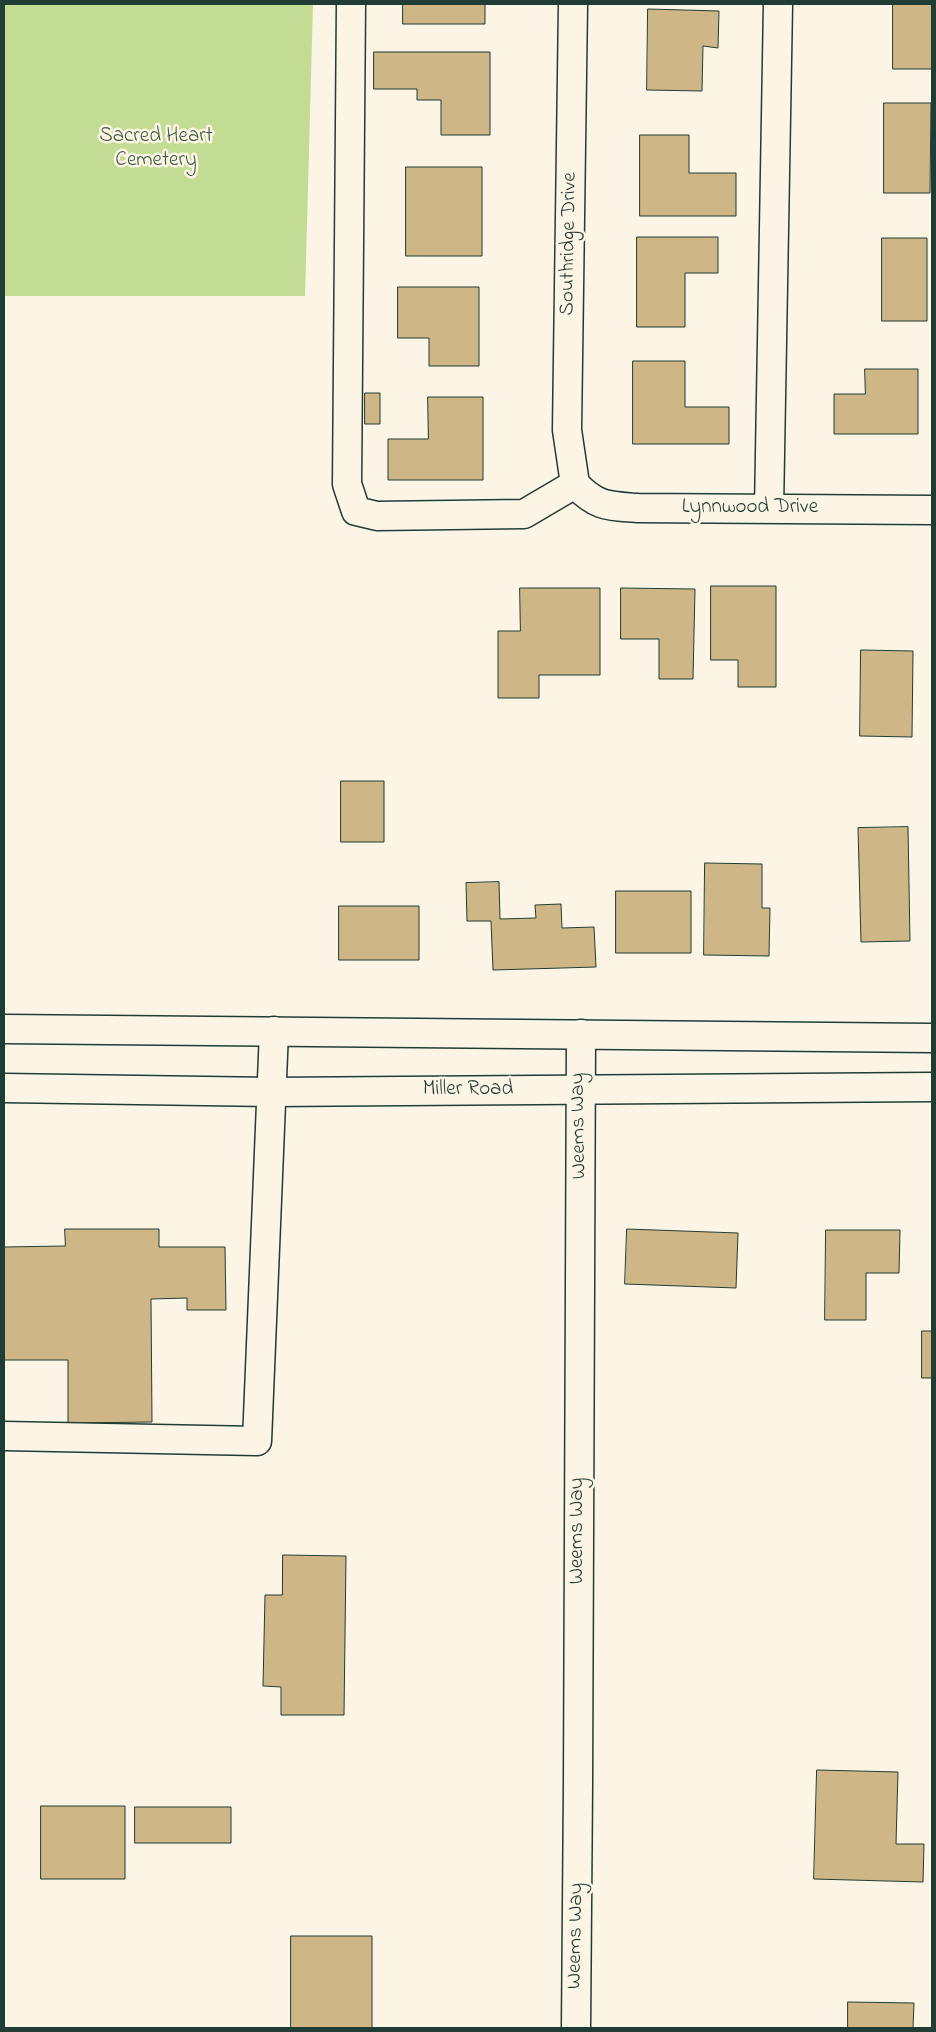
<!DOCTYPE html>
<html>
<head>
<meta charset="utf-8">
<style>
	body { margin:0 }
	#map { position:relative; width:936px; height:2032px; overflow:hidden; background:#fcf5e5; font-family:"Indie Flower",sans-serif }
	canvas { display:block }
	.frame { position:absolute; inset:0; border:5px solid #1f3d34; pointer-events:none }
</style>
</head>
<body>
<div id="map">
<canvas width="936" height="2032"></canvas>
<div class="frame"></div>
</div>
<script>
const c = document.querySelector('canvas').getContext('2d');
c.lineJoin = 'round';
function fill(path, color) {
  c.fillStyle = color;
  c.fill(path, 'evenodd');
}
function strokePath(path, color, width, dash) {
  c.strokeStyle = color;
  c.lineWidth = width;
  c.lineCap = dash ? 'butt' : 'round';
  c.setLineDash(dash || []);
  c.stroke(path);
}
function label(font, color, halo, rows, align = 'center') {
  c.font = font + ' "Indie Flower",sans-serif';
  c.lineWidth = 5;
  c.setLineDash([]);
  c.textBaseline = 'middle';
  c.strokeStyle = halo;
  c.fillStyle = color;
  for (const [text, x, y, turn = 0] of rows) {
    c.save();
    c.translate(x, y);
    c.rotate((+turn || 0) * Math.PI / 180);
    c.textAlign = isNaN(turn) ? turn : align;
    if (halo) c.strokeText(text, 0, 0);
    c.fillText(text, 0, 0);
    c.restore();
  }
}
const green = new Path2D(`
	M 4,4 L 313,4 L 305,296 L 4,296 Z`);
const building = new Path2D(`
	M 403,4 L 485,4 L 485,24 L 403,24 Z
	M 893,4 L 932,4 L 932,69 L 893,69 Z
	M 648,9 L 719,11 L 718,48 L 703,46 L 702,91 L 647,90 Z
	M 374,52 L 490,52 L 490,135 L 441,135 L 441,100 L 417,100 L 417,89 L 374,89 Z
	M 884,103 L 931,103 L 930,193 L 884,193 Z
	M 640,135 L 689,135 L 689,173 L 736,173 L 736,216 L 640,216 Z
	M 406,167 L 482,167 L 482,256 L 406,256 Z
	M 637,237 L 718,237 L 718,273 L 685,273 L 685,327 L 637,327 Z
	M 882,238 L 927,238 L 927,321 L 882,321 Z
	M 398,287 L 479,287 L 479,366 L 429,366 L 429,338 L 398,338 Z
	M 633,361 L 685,361 L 685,407 L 729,407 L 729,444 L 633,444 Z
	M 865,369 L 918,369 L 918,434 L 834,434 L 834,394 L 865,394 Z
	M 365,393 L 380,393 L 380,424 L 365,424 Z
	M 428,397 L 483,397 L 483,480 L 388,480 L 388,439 L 428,439 Z
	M 711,586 L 776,586 L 776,687 L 738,687 L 738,660 L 711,660 Z
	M 520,588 L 600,588 L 600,675 L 539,675 L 539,698 L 498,698 L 498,631 L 520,631 Z
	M 621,588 L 695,589 L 693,679 L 659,679 L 659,639 L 621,639 Z
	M 861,650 L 913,651 L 912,737 L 860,736 Z
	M 341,781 L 384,781 L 384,842 L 341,842 Z
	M 908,827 L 910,941 L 861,942 L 858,828 Z
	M 705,863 L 762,864 L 762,908 L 770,908 L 769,956 L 704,955 Z
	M 499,882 L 500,919 L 536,918 L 535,905 L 561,904 L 562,928 L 594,927 L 596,967 L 493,970 L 491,921 L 467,921 L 466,883 Z
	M 616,891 L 691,891 L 691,953 L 616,953 Z
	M 339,906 L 419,906 L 419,960 L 339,960 Z
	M 65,1229 L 159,1229 L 159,1247 L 225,1247 L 226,1310 L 187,1310 L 187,1298 L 151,1299 L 152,1422 L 68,1423 L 68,1360 L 4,1360 L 4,1247 L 65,1246 Z
	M 627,1229 L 738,1233 L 736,1288 L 625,1284 Z
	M 826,1230 L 900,1230 L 899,1273 L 866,1273 L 866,1320 L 825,1320 Z
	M 922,1331 L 932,1331 L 932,1378 L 922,1378 Z
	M 283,1555 L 346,1556 L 344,1715 L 281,1715 L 281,1687 L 263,1686 L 265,1595 L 282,1595 Z
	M 817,1770 L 898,1772 L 896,1844 L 924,1844 L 923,1882 L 814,1879 Z
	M 41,1806 L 125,1806 L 125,1879 L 41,1879 Z
	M 135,1807 L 231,1807 L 231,1843 L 135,1843 Z
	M 291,1936 L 372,1936 L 372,2028 L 291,2028 Z
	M 848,2002 L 914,2003 L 913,2028 L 848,2028 Z`);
const minor = new Path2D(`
	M 351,4 L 347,484 L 356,511 L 377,516 L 524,514 L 575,484
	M 573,4 L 567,430 L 575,484
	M 575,484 C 597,507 608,506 638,508 L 932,510
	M 769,509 L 778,4
	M 4,1436 L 257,1441 L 274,1031
	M 576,2028 L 578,1784 L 581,1034`);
const major = new Path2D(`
	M 4,1029 L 932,1038
	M 4,1088 L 271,1092 L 932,1087`);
const parkNames = [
	["Sacred Heart",156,138],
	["Cemetery",156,162]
];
const streetNames = [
	["Southridge Drive",570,244,-89],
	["Lynnwood Drive",750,509],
	["Miller Road",468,1091],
	["Weems Way",580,1126,-91],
	["Weems Way",579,1531,-90],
	["Weems Way",577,1936,-89]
];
fill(green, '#c3dc93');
fill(building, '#cfb686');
strokePath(building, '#1f3d34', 1);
strokePath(minor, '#1f3d34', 31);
strokePath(major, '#1f3d34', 31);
strokePath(minor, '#fcf5e5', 28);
strokePath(major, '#fcf5e5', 28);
label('21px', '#405d47', '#fcf5e5', parkNames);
label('21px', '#1f3d34', '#fcf5e5', streetNames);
</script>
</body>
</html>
